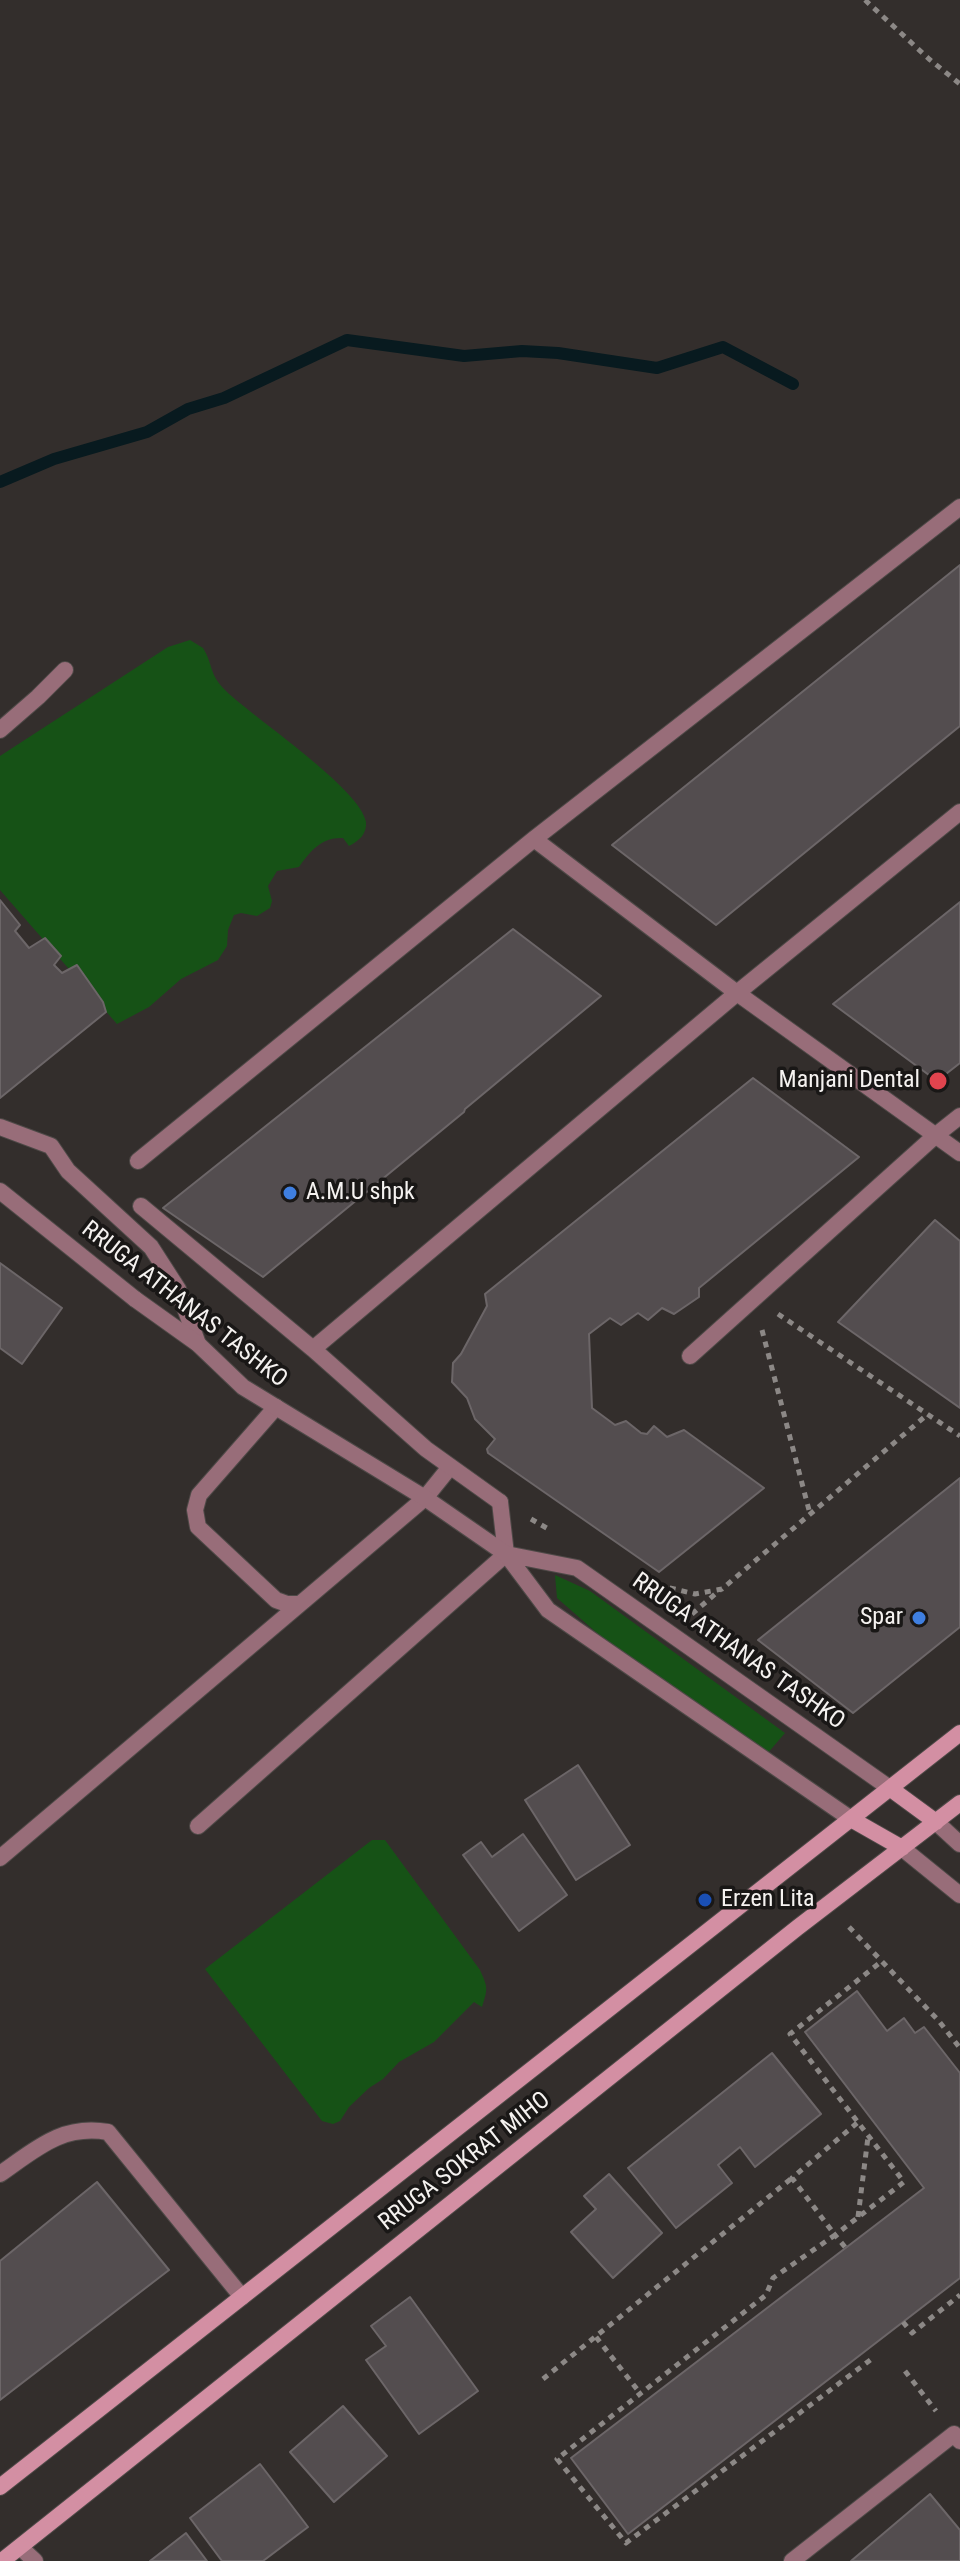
<!DOCTYPE html>
<html>
<head>
<meta charset="utf-8">
<style>
	body { margin:0 }
	canvas { display:block; background:#332e2c }
</style>
</head>
<body>
<canvas width="960" height="2561"></canvas>
<script>
const c = document.querySelector('canvas').getContext('2d');
c.lineJoin = 'round';
function fill(path, color) {
  c.fillStyle = color;
  c.fill(path, 'evenodd');
}
function strokePath(path, color, width, dash) {
  c.strokeStyle = color;
  c.lineWidth = width;
  c.lineCap = dash ? 'butt' : 'round';
  c.setLineDash(dash || []);
  c.stroke(path);
}
function label(font, color, halo, rows, align = 'center') {
  c.font = font + ' "Roboto Condensed",sans-serif';
  c.lineWidth = 7;
  c.setLineDash([]);
  c.textBaseline = 'middle';
  c.strokeStyle = halo;
  c.fillStyle = color;
  for (const [text, x, y, turn = 0] of rows) {
    c.save();
    c.translate(x, y);
    c.rotate((+turn || 0) * Math.PI / 180);
    c.textAlign = isNaN(turn) ? turn : align;
    if (halo) c.strokeText(text, 0, 0);
    c.fillText(text, 0, 0);
    c.restore();
  }
}
const green = new Path2D(`
	M 190,640 L 203,648 C 214,666 208,673 226,691 C 254,718 361,789 366,822 C 367,834 359,841 349,846 L 343,838 C 322,837 310,851 299,867 L 277,871 L 268,886 L 272,901 L 270,908 L 257,916 L 241,913 L 234,915 L 228,930 L 227,946 L 218,960 L 181,979 L 149,1007 L 117,1024 L 0,890 L 0,756 L 168,647 Z
	M 555,1575 L 590,1591 L 785,1733 L 761,1761 L 605,1640 L 557,1598 Z
	M 372,1840 L 385,1840 L 480,1970 C 488,1988 488,1988 482,2007 L 474,2002 L 434,2042 L 399,2062 L 383,2079 L 369,2088 L 349,2107 L 340,2121 L 333,2124 L 322,2121 L 205,1969 Z`);
const stream = new Path2D(`
	M 0,482 L 54,459 L 147,432 L 188,409 L 224,398 L 347,340 L 464,356 L 522,351 L 558,353 L 657,368 L 723,347 L 793,384`);
const building = new Path2D(`
	M 960,565 L 960,726 L 716,925 L 612,845 Z
	M 0,900 L 20,925 L 15,931 L 29,948 L 45,938 L 61,956 L 54,965 L 62,973 L 77,965 L 103,1002 L 106,1012 L 0,1098 Z
	M 960,902 L 960,1063 L 937,1081 L 833,1004 Z
	M 513,929 L 601,996 L 465,1109 L 464,1112 L 263,1277 L 163,1208 Z
	M 753,1078 L 859,1157 L 699,1288 L 699,1297 L 674,1314 L 662,1308 L 648,1320 L 638,1313 L 621,1325 L 610,1318 L 589,1334 L 592,1408 L 615,1425 L 626,1421 L 641,1433 L 647,1434 L 654,1426 L 667,1437 L 684,1430 L 764,1488 L 659,1572 L 488,1453 L 487,1449 L 495,1439 L 475,1419 L 467,1398 L 452,1382 L 453,1363 L 461,1354 L 487,1306 L 485,1294 Z
	M 935,1220 L 960,1241 L 960,1408 L 838,1322 Z
	M 0,1263 L 62,1308 L 22,1364 L 0,1348 Z
	M 960,1478 L 960,1627 L 853,1713 L 758,1640 Z
	M 578,1765 L 630,1845 L 576,1880 L 525,1800 Z
	M 523,1834 L 567,1895 L 519,1931 L 463,1855 L 481,1842 L 492,1857 Z
	M 857,1991 L 887,2031 L 904,2018 L 915,2033 L 924,2027 L 960,2073 L 960,2278 L 628,2534 L 571,2458 L 924,2188 L 805,2032 Z
	M 772,2053 L 821,2114 L 755,2167 L 740,2147 L 718,2165 L 732,2183 L 676,2228 L 628,2168 Z
	M 609,2174 L 662,2233 L 613,2278 L 571,2232 L 596,2209 L 584,2196 Z
	M 97,2182 L 169,2270 L 0,2400 L 0,2261 Z
	M 410,2297 L 478,2391 L 419,2434 L 366,2360 L 386,2346 L 371,2326 Z
	M 343,2406 L 387,2456 L 334,2502 L 290,2452 Z
	M 260,2464 L 308,2527 L 263,2561 L 222,2561 L 190,2518 Z
	M 930,2494 L 960,2530 L 960,2561 L 851,2561 Z
	M 186,2533 L 207,2561 L 150,2561 Z`);
const path = new Path2D(`
	M 865,0 L 929,59 L 960,84
	M 778,1314 L 960,1436
	M 762,1330 L 810,1514
	M 531,1519 L 550,1530
	M 658,1585 L 695,1594 L 722,1589 L 928,1414
	M 692,1614 L 721,1589
	M 849,1927 L 938,2020 L 960,2048
	M 857,2123 L 792,2178 L 835,2235 L 773,2278 L 766,2295 L 557,2459 L 626,2543 L 873,2358
	M 858,2217 L 868,2137
	M 845,2247 L 835,2235 L 904,2182 L 790,2034 L 882,1961
	M 903,2322 L 912,2333 L 960,2295
	M 596,2337 L 640,2393
	M 905,2371 L 936,2411
	M 543,2379 L 792,2178`);
const lane = new Path2D(`
	M 0,730 L 38,697 L 65,670
	M 0,1127 L 51,1146 L 68,1171 L 151,1247 L 178,1289 L 198,1344
	M 0,1191 L 135,1299
	M 276,1407 L 199,1495 L 195,1510 L 198,1527 L 276,1600 L 287,1604 L 300,1604 L 425,1498 L 450,1467
	M 198,1826 L 506,1554 L 500,1502
	M 0,1858 L 300,1604
	M 0,2174 C 36,2149 62,2124 108,2132 L 242,2297
	M 792,2561 L 954,2434 L 960,2441`);
const street = new Path2D(`
	M 534,839 L 737,993 L 960,1153
	M 138,1161 L 534,839 L 960,507
	M 141,1206 L 313,1349 L 426,1449 L 500,1502
	M 135,1299 L 198,1344 L 243,1387 L 425,1498 L 506,1554 L 548,1610 L 851,1819
	M 313,1349 L 737,993 L 960,812
	M 690,1356 L 936,1135 L 960,1116
	M 506,1554 L 577,1568 L 891,1789
	M 936,1822 L 960,1844
	M 902,1848 L 960,1895
	M 20,2547 L 35,2561`);
const secondary = new Path2D(`
	M 891,1789 L 936,1822
	M 851,1819 L 902,1848
	M 0,2487 L 960,1733
	M 2,2561 L 797,1928 L 960,1803`);
const markers = [
	[938,1081,10,"#e0444e"],
	[290,1193,8,"#3f7fe0"],
	[919,1618,8,"#3f7fe0"],
	[705,1900,8,"#1a4fb4"]
];
const poiNames = [
	["Manjani Dental",920,1081],
	["A.M.U shpk",306,1193,"left"],
	["Spar",903,1618],
	["Erzen Lita",721,1900,"left"]
];
const streetNames = [
	["RRUGA ATHANAS TASHKO",184,1305,38],
	["RRUGA ATHANAS TASHKO",738,1652,35],
	["RRUGA SOKRAT MIHO",465,2162,-38]
];
fill(green, '#165216');
strokePath(stream, '#081a1f', 12);
fill(building, '#534d4f');
strokePath(building, '#6c6668', 2);
strokePath(lane, '#4e4947', 18);
strokePath(street, '#4e4947', 18);
strokePath(secondary, '#4e4947', 18);
strokePath(path, '#8c8886', 5, [6, 6]);
strokePath(lane, '#986d79', 16);
strokePath(street, '#986d79', 16);
strokePath(secondary, '#d38fa3', 16);
for (const [x, y, r, color] of markers) {
  const dot = new Path2D();
  dot.arc(x, y, r, 0, 2 * Math.PI);
  c.fillStyle = color;
  c.fill(dot);
  strokePath(dot, '#191716', 3);
}
label('24px', '#f5f2f0', '#191716', poiNames, 'right');
label('24px', '#f5f2f0', '#191716', streetNames);
</script>
</body>
</html>
